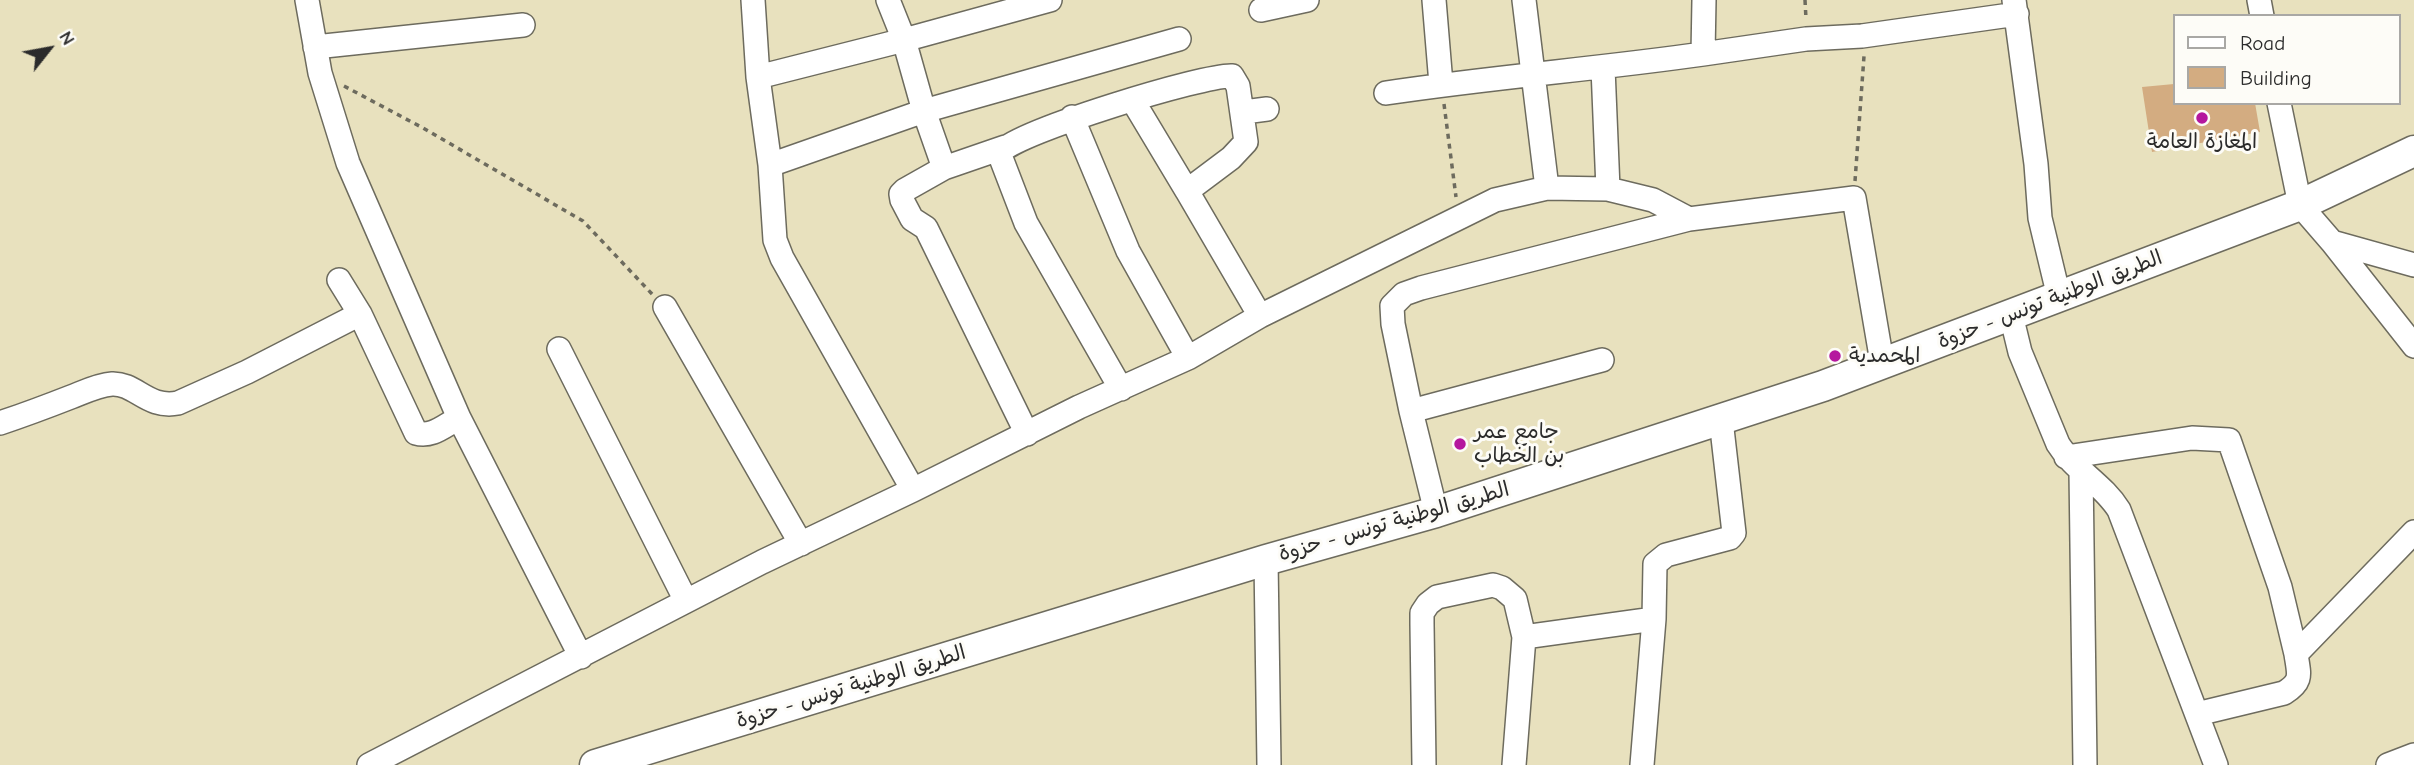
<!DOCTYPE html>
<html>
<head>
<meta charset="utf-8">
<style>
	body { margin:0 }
	#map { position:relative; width:2414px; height:765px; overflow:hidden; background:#e8e1be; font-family:"Comic Neue",sans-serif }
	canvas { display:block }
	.legend { position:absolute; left:2173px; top:14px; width:228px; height:91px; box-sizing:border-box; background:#fdfcf7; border:2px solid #a9a8a5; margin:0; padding:9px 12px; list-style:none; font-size:21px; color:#2b2b2b }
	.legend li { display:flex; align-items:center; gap:14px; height:35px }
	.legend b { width:35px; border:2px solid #a9a8a5 }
	.north { position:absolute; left:14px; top:14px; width:70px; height:70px; -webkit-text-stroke:5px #fdfcf7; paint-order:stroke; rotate:59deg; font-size:19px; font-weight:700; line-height:28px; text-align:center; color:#2b2b2b }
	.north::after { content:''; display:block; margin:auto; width:24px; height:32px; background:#2b2b2b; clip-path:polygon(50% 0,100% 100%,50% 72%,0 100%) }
</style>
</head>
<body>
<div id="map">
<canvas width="2414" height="765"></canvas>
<ul class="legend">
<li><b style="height:9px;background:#fff"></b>Road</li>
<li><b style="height:19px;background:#d3ac81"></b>Building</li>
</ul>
<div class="north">N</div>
</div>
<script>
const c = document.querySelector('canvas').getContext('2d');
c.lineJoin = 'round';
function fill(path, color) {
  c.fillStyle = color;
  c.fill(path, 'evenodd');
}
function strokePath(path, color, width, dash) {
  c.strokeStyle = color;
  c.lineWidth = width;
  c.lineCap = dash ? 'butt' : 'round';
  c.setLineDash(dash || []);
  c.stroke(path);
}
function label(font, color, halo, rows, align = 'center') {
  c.font = font + ' "Comic Neue","Playpen Sans Arabic",sans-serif';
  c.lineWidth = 6;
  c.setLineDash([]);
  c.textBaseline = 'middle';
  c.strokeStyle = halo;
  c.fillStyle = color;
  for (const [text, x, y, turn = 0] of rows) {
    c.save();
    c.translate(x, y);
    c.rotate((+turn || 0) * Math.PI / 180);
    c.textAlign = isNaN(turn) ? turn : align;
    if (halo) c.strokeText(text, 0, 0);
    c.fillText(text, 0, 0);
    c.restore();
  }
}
const building = new Path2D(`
	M 2174,84 L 2174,103 L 2255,103 L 2260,132 L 2152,152 L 2142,87 Z`);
const path = new Path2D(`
	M 1805,0 L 1806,19
	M 344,86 L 423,128 L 583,221 L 653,295
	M 1444,104 L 1456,197
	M 1855,181 L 1864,56`);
const minor = new Path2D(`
	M 307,0 L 320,73 L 348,163 L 459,418
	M 753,0 L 758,77 L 770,165 L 775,240 L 782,258 L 913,490
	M 888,0 L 904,40 L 1050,0
	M 1434,0 L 1441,84
	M 1524,0 L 1547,188
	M 2014,0 L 2036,164 L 2040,218 L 2059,297
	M 2259,0 L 2262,16
	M 1261,10 L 1307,0
	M 315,47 L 523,25
	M 1703,54 L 1806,39 L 1862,36 L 2017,14
	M 1603,68 L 1608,189
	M 758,77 L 904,40 L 924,111 L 944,168 L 905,190 L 901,194 L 902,200 L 912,219 L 926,228 L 1027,434
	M 1386,93 C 1492,77 1598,69 1703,54 L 1704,0
	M 1133,101 L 1187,191
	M 2279,103 L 2300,205 L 2332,242 L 2414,265
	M 1244,112 L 1267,109
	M 1072,117 L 1128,251 L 1188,358
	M 770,165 L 924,111 L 1179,39
	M 944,168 L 1005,147
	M 2332,242 L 2414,346
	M 339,280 L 360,314 L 416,433 C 432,438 445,425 459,418 L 581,657
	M 665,307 L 801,544
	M 2011,315 L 2020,352 L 2058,444 C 2074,470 2103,484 2119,510 L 2216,765
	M 559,349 L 686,601
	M 1121,389 L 1026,223 L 1001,158 L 1001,152 C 1016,132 1206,74 1232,76 L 1238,86 L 1246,142 L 1231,158 L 1187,191 L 1260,316
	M 1411,411 L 1602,360
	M 0,423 C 24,415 48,406 71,397 C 84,392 98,385 112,384 C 136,383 147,409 178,403 L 247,372 L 360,314
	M 2066,457 L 2192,438 L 2229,440 L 2280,587 L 2296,654
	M 2081,471 L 2085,765
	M 1436,512 L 1411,411 L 1393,324 L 1392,306 L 1404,294 L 1421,288 L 1689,219
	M 1266,560 L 1269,765
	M 2197,714 L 2284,693 C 2303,681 2299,675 2296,654 L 2414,532
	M 369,765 L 762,562 L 913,490 L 1079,407 L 1188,358 L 1260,316 L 1495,200 L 1547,188 L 1608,189 L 1653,200 L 1689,219 L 1854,198 L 1882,362
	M 1424,765 L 1422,624 L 1422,613 L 1428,604 L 1437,597 L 1493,585 L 1502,588 L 1515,599 L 1524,637 L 1654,619 L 1655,564 L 1666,555 L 1730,538 L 1734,533 L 1721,420
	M 1514,765 L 1524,637
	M 1642,765 L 1654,619
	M 2388,765 L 2414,755`);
const major = new Path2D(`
	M 595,765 L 1266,560 L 1436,512 L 1823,386 L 2300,205 L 2414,151`);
const markers = [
	[2202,118,7,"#b5179e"],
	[1835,356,7,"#b5179e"],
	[1460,444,7,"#b5179e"]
];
const poiNames = [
	["المغازة العامة",2202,142,"center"],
	["المحمدية",1849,356],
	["جامع عمر",1474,432],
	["بن الخطاب",1474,456]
];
const streetNames = [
	["الطريق الوطنية تونس - حزوة",2050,300,-21],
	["الطريق الوطنية تونس - حزوة",1394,522,-16],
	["الطريق الوطنية تونس - حزوة",851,687,-17]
];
fill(building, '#d3ac81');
strokePath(minor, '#6d6b5e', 26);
strokePath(major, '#6d6b5e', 33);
strokePath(path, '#6d6b5e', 3.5, [5, 5]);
strokePath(minor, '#fff', 23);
strokePath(major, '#fff', 30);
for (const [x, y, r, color] of markers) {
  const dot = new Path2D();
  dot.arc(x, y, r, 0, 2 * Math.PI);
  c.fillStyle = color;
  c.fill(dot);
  strokePath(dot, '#fdfcf7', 2.5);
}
label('21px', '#2b2b2b', '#fdfcf7', poiNames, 'left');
label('21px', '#2b2b2b', '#fdfcf7', streetNames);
</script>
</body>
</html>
